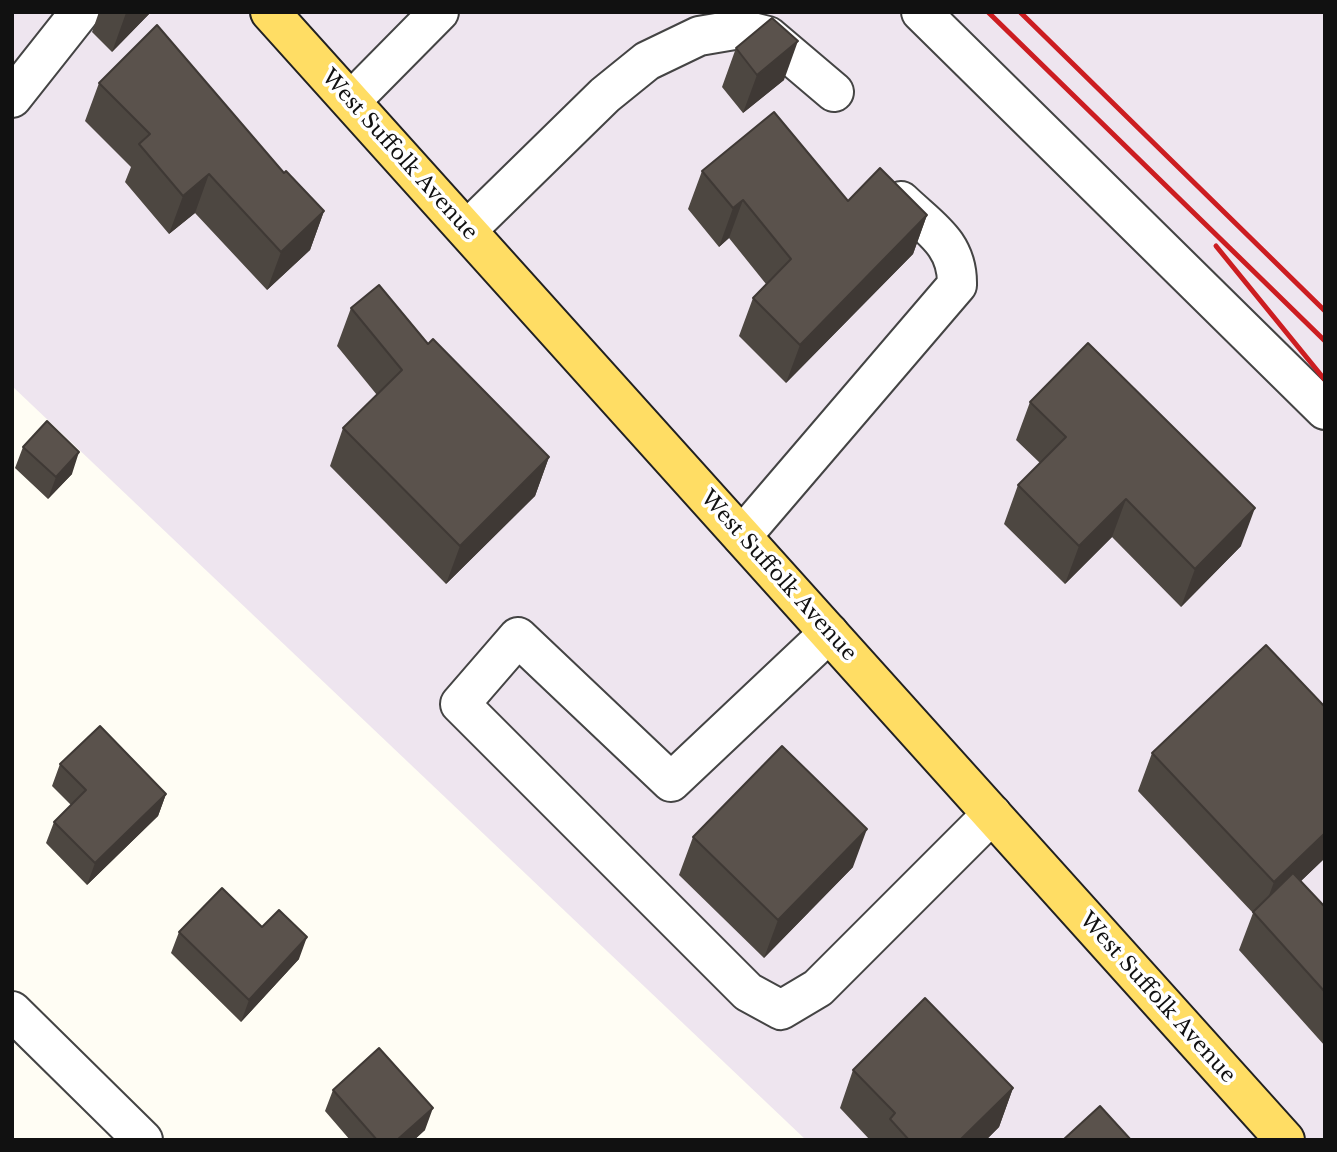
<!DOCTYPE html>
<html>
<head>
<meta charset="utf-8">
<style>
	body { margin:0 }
	#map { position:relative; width:1337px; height:1152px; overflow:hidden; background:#fffdf4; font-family:"Libre Baskerville",serif }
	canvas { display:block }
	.frame { position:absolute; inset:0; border:14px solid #111; pointer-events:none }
</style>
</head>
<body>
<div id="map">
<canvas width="1337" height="1152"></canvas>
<div class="frame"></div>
</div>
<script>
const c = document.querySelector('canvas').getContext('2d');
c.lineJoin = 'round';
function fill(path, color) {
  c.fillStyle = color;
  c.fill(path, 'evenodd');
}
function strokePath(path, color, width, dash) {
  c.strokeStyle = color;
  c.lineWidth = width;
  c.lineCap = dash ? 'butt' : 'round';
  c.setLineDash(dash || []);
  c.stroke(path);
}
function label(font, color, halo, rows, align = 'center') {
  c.font = font + ' "Libre Baskerville",serif';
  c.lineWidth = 7;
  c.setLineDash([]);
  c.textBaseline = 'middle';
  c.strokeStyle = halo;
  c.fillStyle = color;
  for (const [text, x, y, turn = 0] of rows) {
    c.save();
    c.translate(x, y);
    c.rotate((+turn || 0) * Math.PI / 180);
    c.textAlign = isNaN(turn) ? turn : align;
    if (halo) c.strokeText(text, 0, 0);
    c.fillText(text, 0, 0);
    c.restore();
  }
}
const industrial = new Path2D(`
	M 12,12 L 1325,12 L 1325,1140 L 806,1140 L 12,386 Z`);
const minor = new Path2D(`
	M 921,12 L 1325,410
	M 12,98 L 80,12
	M 351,101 L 439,12
	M 467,230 L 605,95 L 647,61 L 699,36 L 740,29 L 768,36 L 834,92
	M 742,536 L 957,285 C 958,243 929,228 901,201
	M 829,633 L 671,782 L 518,637 L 460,704 L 748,992 L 781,1010 L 818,988 L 992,814
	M 12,1011 L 143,1140`);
const major = new Path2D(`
	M 270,12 L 1285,1140`);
const rail = new Path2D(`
	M 988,12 L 1325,341
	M 1020,12 L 1325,311
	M 1216,246 L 1325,380`);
const wall = new Path2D(`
	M 99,12 L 151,12 L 112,52 L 92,32 Z
	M 736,48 L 784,80 L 743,113 L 722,87 Z
	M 99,83 L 284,173 L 324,211 L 310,250 L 267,290 L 195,213 L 169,234 L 125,182 L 131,167 L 85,121 Z
	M 702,171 L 848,201 L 927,215 L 913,254 L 786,383 L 739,336 L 753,298 L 766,284 L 729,238 L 719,247 L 688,209 Z
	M 351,308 L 428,344 L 549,457 L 535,496 L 446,584 L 330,466 L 343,428 L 377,395 L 337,346 Z
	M 1030,402 L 1241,546 L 1181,607 L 1112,537 L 1065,584 L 1004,524 L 1018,485 L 1040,463 L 1016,440 Z
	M 23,447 L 72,474 L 48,499 L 15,468 Z
	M 1325,707 L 1325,858 L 1301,881 L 1325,907 L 1325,1046 L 1239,950 L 1253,913 L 1138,791 L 1152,753 Z
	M 60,764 L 166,794 L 158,816 L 87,885 L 46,843 L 54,822 L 71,805 L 52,786 Z
	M 693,837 L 853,867 L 764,958 L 679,875 Z
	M 179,932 L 299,959 L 241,1022 L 171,953 Z
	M 853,1070 L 1013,1088 L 999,1127 L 986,1140 L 870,1140 L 840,1108 Z
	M 333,1090 L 425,1130 L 414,1140 L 350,1140 L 325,1111 Z`);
const shadedWall = new Path2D(`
	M 127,12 L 151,12 L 112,52 L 126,13 Z
	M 798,41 L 784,80 L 743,113 L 757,75 Z
	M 209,174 L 195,213 L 169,234 L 183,196 Z
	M 743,200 L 729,238 L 719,247 L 733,208 Z
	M 324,211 L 310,250 L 267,290 L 281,252 Z
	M 927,215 L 913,254 L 786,383 L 800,345 Z
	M 79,452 L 72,474 L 48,499 L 56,477 Z
	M 549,457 L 535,496 L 446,584 L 460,546 Z
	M 1126,499 L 1112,537 L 1065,584 L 1079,546 Z
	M 1255,508 L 1241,546 L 1181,607 L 1195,569 Z
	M 166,794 L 158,816 L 87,885 L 95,863 Z
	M 867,829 L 853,867 L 764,958 L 778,920 Z
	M 1325,833 L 1325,858 L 1260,920 L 1274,882 Z
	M 307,937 L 299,959 L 241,1022 L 249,1000 Z
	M 1013,1088 L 999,1127 L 986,1140 L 960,1140 Z
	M 433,1108 L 425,1130 L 414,1140 L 397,1140 Z`);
const building = new Path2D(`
	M 772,18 L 798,41 L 757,75 L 736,48 Z
	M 157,25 L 284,173 L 286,171 L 324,211 L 281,252 L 209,174 L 183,196 L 139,144 L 150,134 L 99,83 Z
	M 774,112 L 848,201 L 880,168 L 927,215 L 800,345 L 753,298 L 791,259 L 743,200 L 733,208 L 702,171 Z
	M 379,285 L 428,344 L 433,339 L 549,457 L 460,546 L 343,428 L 402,370 L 351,308 Z
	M 1088,343 L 1255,508 L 1195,569 L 1126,499 L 1079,546 L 1018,485 L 1066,437 L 1030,402 Z
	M 47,421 L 79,452 L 56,477 L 23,447 Z
	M 1266,645 L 1325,707 L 1325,833 L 1274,882 L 1152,753 Z
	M 100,726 L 166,794 L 95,863 L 54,822 L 86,790 L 60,764 Z
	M 782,746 L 867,829 L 778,920 L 693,837 Z
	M 1293,873 L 1325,907 L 1325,992 L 1253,912 Z
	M 222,888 L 262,927 L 279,910 L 307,937 L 249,1000 L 179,932 Z
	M 925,998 L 1013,1088 L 960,1140 L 909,1140 L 890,1119 L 895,1113 L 853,1070 Z
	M 379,1048 L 433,1108 L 397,1140 L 377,1140 L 333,1090 Z
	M 1100,1106 L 1131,1140 L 1063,1140 Z`);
const streetNames = [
	["West Suffolk Avenue",399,155,48],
	["West Suffolk Avenue",778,576,48],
	["West Suffolk Avenue",1157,998,48]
];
fill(industrial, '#eee5ef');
strokePath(minor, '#444', 42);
strokePath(major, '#222', 42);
strokePath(minor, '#fff', 38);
strokePath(major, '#ffdd64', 38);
strokePath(rail, '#cc1d21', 5);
fill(wall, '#4d4741');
fill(shadedWall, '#3f3935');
fill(building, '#5a524c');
strokePath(building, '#3f3935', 2);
label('21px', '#111', '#fff', streetNames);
</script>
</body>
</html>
